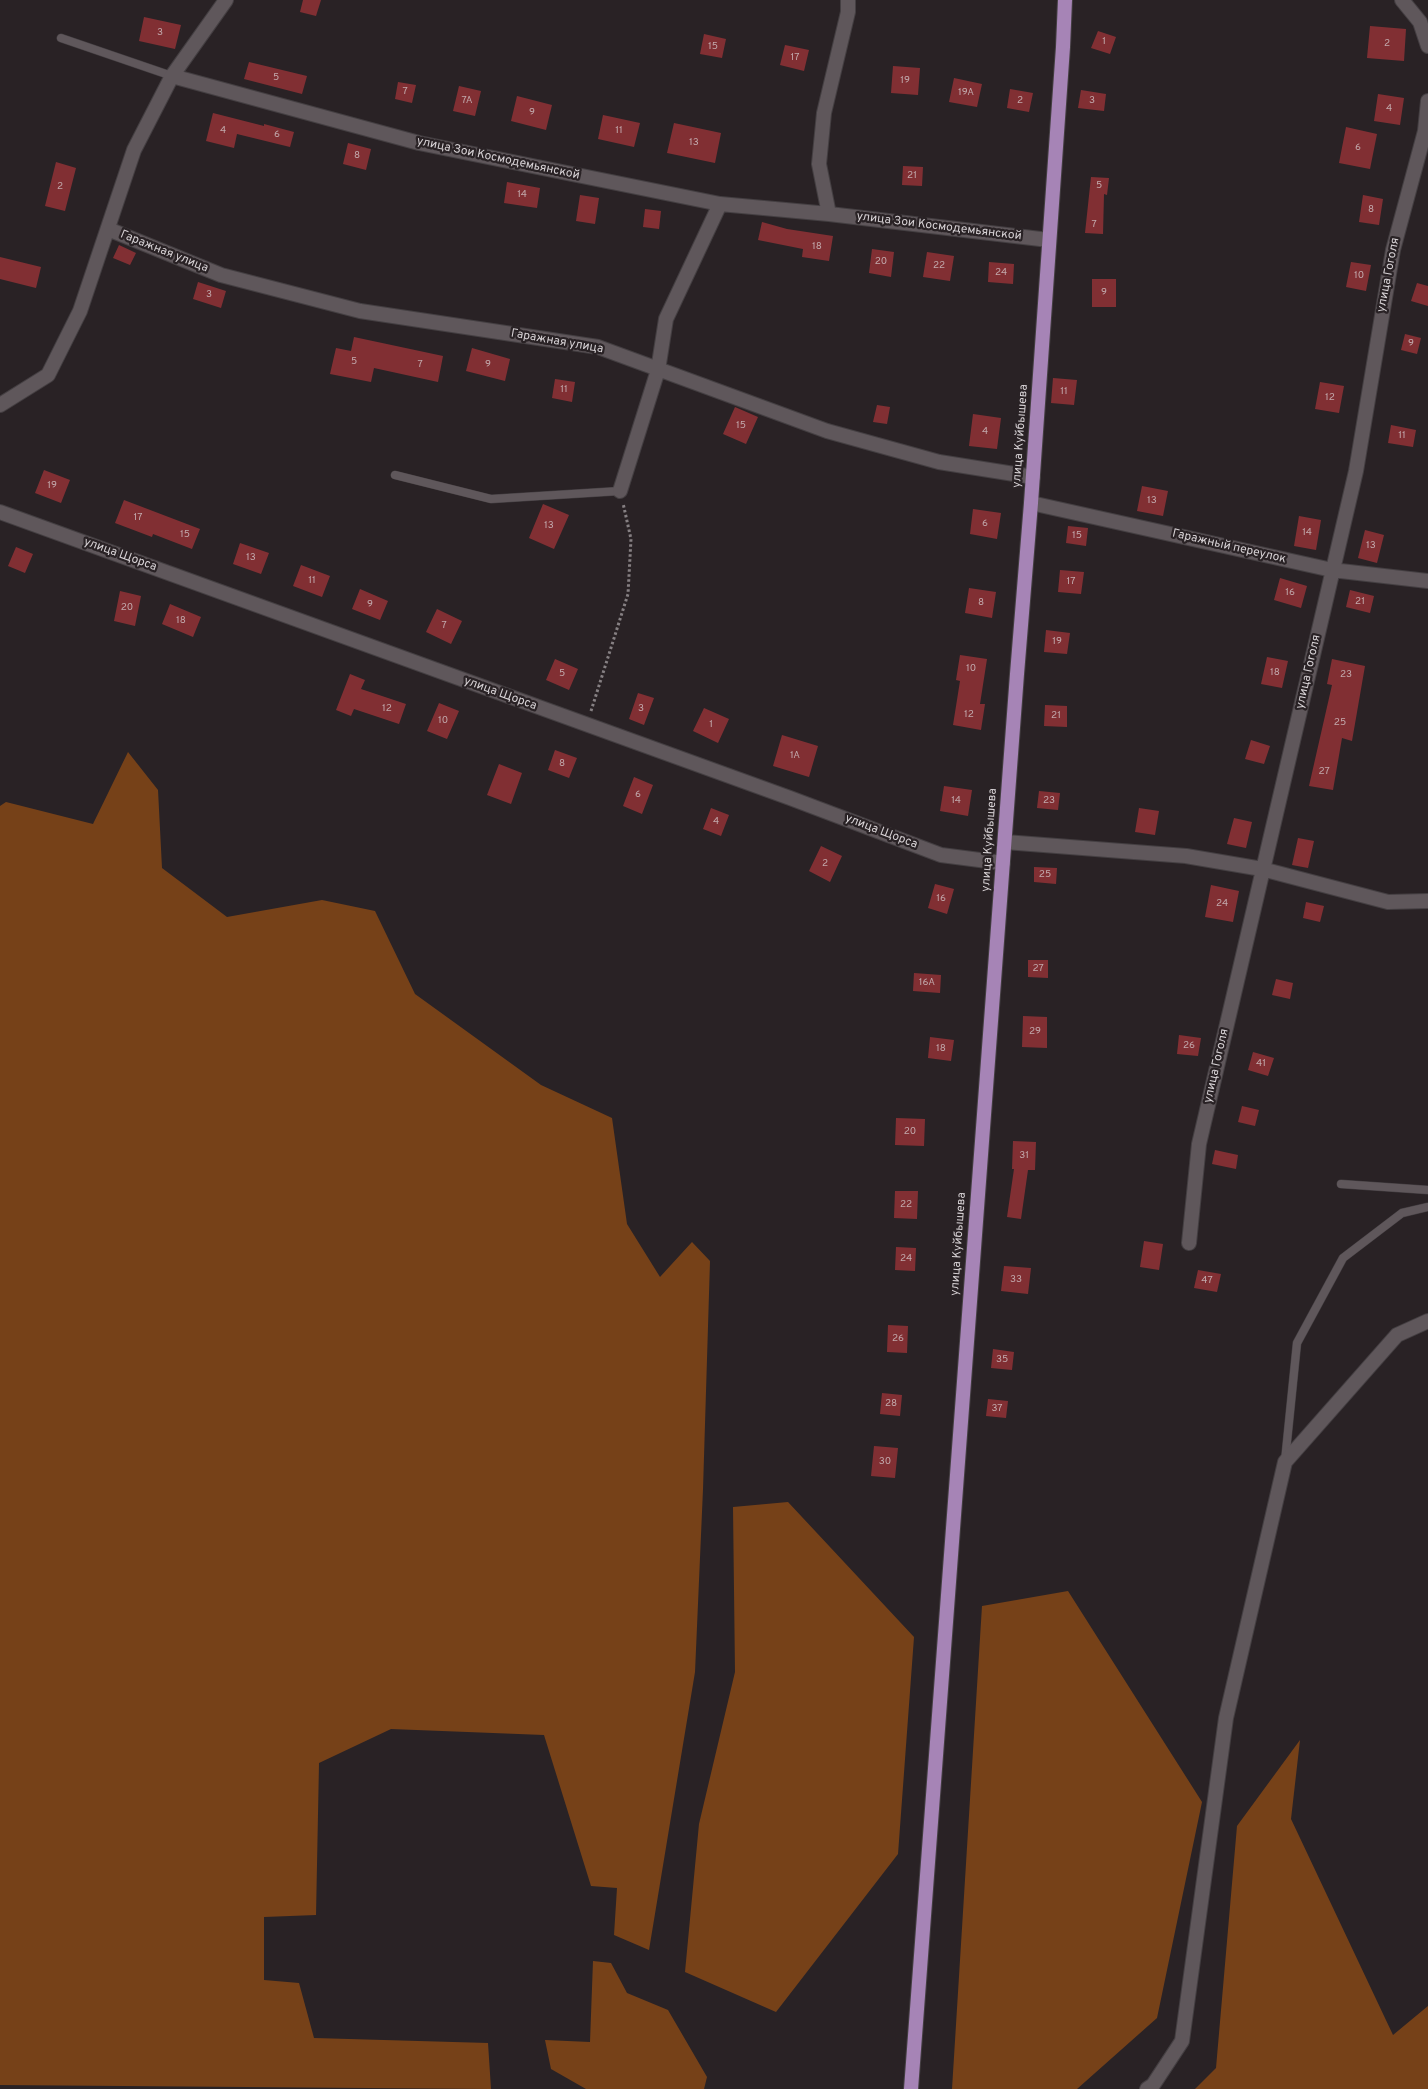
<!DOCTYPE html>
<html>
<head>
<meta charset="utf-8">
<style>
	body { margin:0 }
	canvas { display:block; background:#292225 }
</style>
</head>
<body>
<canvas width="1428" height="2089"></canvas>
<script>
const c = document.querySelector('canvas').getContext('2d');
c.lineJoin = 'round';
function fill(path, color) {
  c.fillStyle = color;
  c.fill(path, 'evenodd');
}
function strokePath(path, color, width, dash) {
  c.strokeStyle = color;
  c.lineWidth = width;
  c.lineCap = dash ? 'butt' : 'round';
  c.setLineDash(dash || []);
  c.stroke(path);
}
function label(font, color, halo, rows, align = 'center') {
  c.font = font + ' Overpass,sans-serif';
  c.lineWidth = 4.5;
  c.setLineDash([]);
  c.textBaseline = 'middle';
  c.strokeStyle = halo;
  c.fillStyle = color;
  for (const [text, x, y, turn = 0] of rows) {
    c.save();
    c.translate(x, y);
    c.rotate((+turn || 0) * Math.PI / 180);
    c.textAlign = isNaN(turn) ? turn : align;
    if (halo) c.strokeText(text, 0, 0);
    c.fillText(text, 0, 0);
    c.restore();
  }
}
const forest = new Path2D(`
	M 128,752 L 158,790 L 162,868 L 227,917 L 322,900 L 375,911 L 415,994 L 541,1085 L 612,1118 L 627,1224 L 660,1277 L 692,1242 L 710,1261 L 703,1489 L 695,1672 L 649,1950 L 614,1935 L 617,1888 L 591,1886 L 544,1735 L 391,1729 L 319,1763 L 316,1915 L 264,1917 L 264,1980 L 299,1983 L 314,2038 L 488,2043 L 491,2089 L 0,2085 L 0,806 L 6,802 L 93,824 Z
	M 788,1502 L 914,1637 L 898,1854 L 776,2012 L 685,1972 L 699,1824 L 735,1672 L 733,1507 Z
	M 1068,1591 L 1202,1802 L 1157,2018 L 1077,2089 L 952,2089 L 982,1606 Z
	M 1300,1740 L 1291,1819 L 1393,2035 L 1428,2006 L 1428,2089 L 1195,2089 L 1216,2068 L 1237,1826 Z
	M 593,1961 L 611,1963 L 627,1993 L 668,2010 L 707,2077 L 704,2089 L 586,2089 L 551,2069 L 545,2040 L 590,2042 Z`);
const building = new Path2D(`
	M 303,0 L 321,0 L 316,16 L 300,12 Z
	M 144,17 L 181,25 L 175,49 L 139,41 Z
	M 1370,26 L 1406,29 L 1404,61 L 1367,58 Z
	M 1098,31 L 1116,37 L 1110,54 L 1091,48 Z
	M 704,34 L 726,39 L 722,58 L 700,54 Z
	M 785,45 L 809,50 L 804,71 L 780,65 Z
	M 249,62 L 307,76 L 302,94 L 244,79 Z
	M 893,66 L 920,68 L 918,95 L 891,93 Z
	M 954,78 L 982,84 L 977,107 L 949,102 Z
	M 398,82 L 416,85 L 412,103 L 395,99 Z
	M 459,86 L 481,91 L 475,116 L 453,111 Z
	M 1010,89 L 1033,93 L 1029,112 L 1007,108 Z
	M 1081,90 L 1106,94 L 1104,111 L 1078,108 Z
	M 1378,94 L 1404,98 L 1400,125 L 1374,121 Z
	M 517,96 L 552,105 L 546,130 L 511,121 Z
	M 213,113 L 264,126 L 264,124 L 294,132 L 290,147 L 237,134 L 234,148 L 206,141 Z
	M 603,115 L 640,123 L 634,147 L 598,139 Z
	M 674,123 L 721,133 L 715,163 L 667,153 Z
	M 1346,127 L 1377,134 L 1370,169 L 1339,163 Z
	M 348,143 L 371,149 L 366,170 L 343,164 Z
	M 56,162 L 76,168 L 65,211 L 45,206 Z
	M 903,166 L 923,167 L 922,186 L 902,185 Z
	M 1091,177 L 1109,178 L 1107,195 L 1104,194 L 1103,234 L 1085,233 Z
	M 507,182 L 540,188 L 537,208 L 504,203 Z
	M 580,195 L 599,198 L 595,224 L 576,221 Z
	M 1363,195 L 1383,199 L 1379,225 L 1359,222 Z
	M 645,209 L 661,211 L 659,229 L 643,227 Z
	M 762,222 L 787,229 L 833,236 L 829,261 L 802,257 L 803,249 L 758,240 Z
	M 119,245 L 136,253 L 130,265 L 113,258 Z
	M 872,249 L 894,252 L 891,277 L 869,273 Z
	M 927,252 L 954,256 L 950,281 L 923,277 Z
	M 0,257 L 41,267 L 36,288 L 0,279 Z
	M 989,262 L 1014,264 L 1013,284 L 988,282 Z
	M 1351,262 L 1371,265 L 1366,291 L 1346,287 Z
	M 1092,279 L 1116,279 L 1116,307 L 1092,307 Z
	M 198,282 L 226,291 L 221,308 L 193,299 Z
	M 1417,283 L 1428,286 L 1428,306 L 1411,301 Z
	M 1405,334 L 1421,338 L 1417,354 L 1401,350 Z
	M 354,337 L 443,356 L 438,382 L 374,368 L 371,382 L 330,374 L 336,348 L 351,351 Z
	M 472,348 L 510,359 L 505,381 L 466,371 Z
	M 1053,378 L 1077,380 L 1074,405 L 1051,403 Z
	M 555,379 L 575,382 L 572,402 L 552,398 Z
	M 1320,382 L 1344,386 L 1339,413 L 1315,409 Z
	M 877,405 L 890,407 L 887,424 L 873,422 Z
	M 735,407 L 758,417 L 746,444 L 723,434 Z
	M 973,414 L 1001,418 L 997,449 L 969,446 Z
	M 1391,425 L 1416,430 L 1413,447 L 1388,443 Z
	M 44,470 L 70,480 L 61,503 L 35,493 Z
	M 1142,486 L 1168,491 L 1163,516 L 1137,511 Z
	M 124,500 L 200,529 L 192,549 L 153,534 L 152,537 L 115,523 Z
	M 543,504 L 569,515 L 554,549 L 529,538 Z
	M 973,509 L 1001,513 L 997,539 L 970,534 Z
	M 1299,516 L 1321,520 L 1316,550 L 1294,546 Z
	M 1068,526 L 1088,528 L 1086,546 L 1066,543 Z
	M 1365,530 L 1384,535 L 1377,563 L 1358,558 Z
	M 240,543 L 269,553 L 261,574 L 233,564 Z
	M 16,547 L 33,554 L 25,573 L 8,566 Z
	M 301,565 L 330,576 L 322,597 L 293,586 Z
	M 1060,570 L 1084,572 L 1081,594 L 1058,592 Z
	M 1280,578 L 1307,586 L 1301,608 L 1274,600 Z
	M 969,588 L 996,592 L 992,618 L 965,613 Z
	M 360,589 L 388,601 L 380,620 L 352,609 Z
	M 1350,590 L 1374,596 L 1370,613 L 1346,607 Z
	M 120,591 L 141,596 L 135,626 L 114,621 Z
	M 170,604 L 201,617 L 193,637 L 162,624 Z
	M 437,609 L 462,621 L 451,644 L 426,632 Z
	M 1046,630 L 1070,633 L 1067,654 L 1044,652 Z
	M 960,655 L 987,659 L 980,704 L 985,704 L 981,730 L 953,725 L 960,681 L 956,680 Z
	M 1267,657 L 1288,661 L 1282,688 L 1261,684 Z
	M 555,659 L 578,669 L 569,690 L 546,680 Z
	M 1332,659 L 1365,666 L 1352,741 L 1342,738 L 1333,790 L 1309,786 L 1332,685 L 1327,684 Z
	M 350,674 L 365,680 L 361,689 L 406,704 L 399,724 L 354,709 L 351,716 L 336,710 Z
	M 638,693 L 654,698 L 644,725 L 629,719 Z
	M 439,703 L 459,711 L 447,739 L 427,731 Z
	M 1045,705 L 1067,706 L 1067,727 L 1044,726 Z
	M 704,708 L 729,719 L 718,743 L 693,731 Z
	M 782,735 L 818,746 L 809,777 L 773,766 Z
	M 1251,740 L 1270,746 L 1264,764 L 1245,759 Z
	M 555,750 L 577,758 L 569,778 L 548,770 Z
	M 499,764 L 522,773 L 511,804 L 487,795 Z
	M 634,777 L 653,785 L 642,814 L 623,806 Z
	M 944,786 L 972,790 L 968,816 L 940,811 Z
	M 1039,791 L 1060,793 L 1058,810 L 1037,808 Z
	M 711,808 L 729,815 L 721,836 L 703,829 Z
	M 1139,808 L 1159,811 L 1155,835 L 1135,832 Z
	M 1234,818 L 1252,822 L 1246,848 L 1227,844 Z
	M 1298,838 L 1314,841 L 1308,868 L 1292,865 Z
	M 821,846 L 842,856 L 830,882 L 809,871 Z
	M 1034,867 L 1057,868 L 1056,884 L 1034,882 Z
	M 935,884 L 954,889 L 947,914 L 928,908 Z
	M 1211,885 L 1239,891 L 1233,922 L 1205,917 Z
	M 1306,902 L 1324,906 L 1320,922 L 1303,918 Z
	M 1028,960 L 1048,960 L 1048,978 L 1028,977 Z
	M 914,973 L 941,975 L 940,993 L 913,991 Z
	M 1276,979 L 1293,983 L 1290,999 L 1272,995 Z
	M 1023,1016 L 1047,1017 L 1047,1048 L 1022,1047 Z
	M 1179,1035 L 1201,1038 L 1198,1056 L 1177,1054 Z
	M 930,1037 L 954,1040 L 951,1061 L 928,1058 Z
	M 1253,1052 L 1274,1058 L 1268,1076 L 1248,1070 Z
	M 1242,1106 L 1259,1110 L 1255,1126 L 1238,1122 Z
	M 896,1118 L 925,1119 L 924,1146 L 895,1145 Z
	M 1013,1141 L 1036,1142 L 1035,1170 L 1028,1170 L 1021,1219 L 1007,1217 L 1014,1169 L 1012,1169 Z
	M 1215,1150 L 1238,1155 L 1236,1169 L 1212,1164 Z
	M 895,1191 L 918,1191 L 917,1219 L 894,1218 Z
	M 1144,1241 L 1163,1244 L 1159,1270 L 1140,1267 Z
	M 896,1247 L 916,1248 L 915,1271 L 895,1270 Z
	M 1004,1266 L 1031,1268 L 1028,1294 L 1001,1291 Z
	M 1198,1270 L 1221,1274 L 1217,1292 L 1194,1288 Z
	M 888,1325 L 908,1326 L 907,1353 L 887,1352 Z
	M 993,1349 L 1014,1352 L 1012,1370 L 991,1368 Z
	M 882,1393 L 902,1395 L 900,1416 L 880,1414 Z
	M 988,1399 L 1008,1401 L 1006,1418 L 986,1416 Z
	M 874,1446 L 898,1448 L 895,1478 L 871,1476 Z`);
const path = new Path2D(`
	M 591,711 L 628,594 L 631,539 L 623,503`);
const service = new Path2D(`
	M 61,38 L 172,76
	M 395,475 L 491,499 L 620,491
	M 1341,1184 L 1428,1190
	M 1285,1461 L 1297,1343 L 1343,1258 L 1402,1213 L 1428,1207`);
const minor = new Path2D(`
	M 1402,0 L 1420,22 L 1428,46
	M 172,76 L 419,143 L 720,204 L 829,214 L 1049,240
	M 829,214 L 819,164 L 824,113 L 848,12 L 848,0
	M 108,229 L 221,275 L 360,311 L 598,347 L 827,431 L 939,462 L 1033,477
	M 0,405 L 48,375 L 80,311 L 134,150 L 172,76 L 226,0
	M 620,491 L 658,370 L 666,319 L 720,204
	M 1031,503 L 1332,570 L 1428,581
	M 0,512 L 790,798 L 941,855 L 1003,863
	M 1005,842 L 1186,856 L 1262,869 L 1388,902 L 1428,901
	M 1189,1243 L 1199,1144 L 1356,471 L 1393,250 L 1425,131 L 1428,101
	M 1147,2089 L 1153,2085 L 1182,2041 L 1226,1718 L 1285,1462 L 1397,1335 L 1428,1321`);
const trunk = new Path2D(`
	M 911,2089 L 1017,674 L 1031,503 L 1063,47 L 1065,0`);
const numberNames = [
	["3",160,33],
	["1",1104,42],
	["2",1387,44],
	["15",713,47],
	["17",795,58],
	["5",276,78],
	["19",905,81],
	["7",405,92],
	["19А",966,93],
	["7А",467,101],
	["2",1020,101],
	["3",1092,101],
	["4",1389,109],
	["9",532,113],
	["4",223,131],
	["11",619,131],
	["6",277,135],
	["13",694,143],
	["6",1358,148],
	["8",357,156],
	["21",912,176],
	["5",1099,186],
	["2",60,187],
	["14",522,195],
	["8",1371,210],
	["7",1094,225],
	["18",817,247],
	["20",881,262],
	["22",939,266],
	["24",1001,273],
	["10",1359,276],
	["9",1104,293],
	["3",209,295],
	["9",1411,344],
	["5",354,362],
	["7",420,365],
	["9",488,365],
	["11",564,390],
	["11",1064,392],
	["12",1330,398],
	["15",741,426],
	["4",985,432],
	["11",1402,436],
	["19",52,486],
	["13",1152,501],
	["17",138,518],
	["6",985,524],
	["13",549,526],
	["14",1307,533],
	["15",185,535],
	["15",1077,536],
	["13",1371,546],
	["13",251,558],
	["11",312,581],
	["17",1071,582],
	["16",1290,593],
	["21",1360,602],
	["8",981,603],
	["9",370,605],
	["20",127,608],
	["18",181,621],
	["7",444,626],
	["19",1057,642],
	["10",971,669],
	["18",1275,673],
	["5",562,674],
	["23",1346,675],
	["12",387,709],
	["3",641,709],
	["12",969,715],
	["21",1056,716],
	["10",443,721],
	["25",1340,723],
	["1",711,725],
	["1А",795,756],
	["8",562,764],
	["27",1324,772],
	["6",638,795],
	["14",956,801],
	["23",1049,801],
	["4",716,822],
	["2",825,864],
	["25",1045,875],
	["16",941,899],
	["24",1222,904],
	["27",1038,969],
	["16А",927,983],
	["29",1035,1032],
	["26",1189,1046],
	["18",941,1049],
	["41",1261,1064],
	["20",910,1132],
	["31",1024,1156],
	["22",906,1205],
	["24",906,1259],
	["33",1016,1280],
	["47",1207,1281],
	["26",898,1339],
	["35",1002,1360],
	["28",891,1404],
	["37",997,1409],
	["30",885,1462]
];
const streetNames = [
	["улица Зои Космодемьянской",498,159,12],
	["улица Зои Космодемьянской",939,227,7],
	["Гаражная улица",164,252,22],
	["улица Гоголя",1389,275,-79],
	["Гаражная улица",557,342,10],
	["улица Куйбышева",1021,436,-86],
	["Гаражный переулок",1229,547,13],
	["улица Щорса",120,555,20],
	["улица Гоголя",1309,672,-77],
	["улица Щорса",500,694,20],
	["улица Щорса",881,832,21],
	["улица Куйбышева",990,840,-86],
	["улица Гоголя",1217,1066,-77],
	["улица Куйбышева",959,1244,-86]
];
fill(forest, '#764118');
fill(building, '#812f33');
strokePath(service, '#443f42', 9);
strokePath(minor, '#443f42', 16);
strokePath(trunk, '#443f42', 16);
strokePath(path, '#868083', 3, [2.5, 2.5]);
strokePath(service, '#5f575b', 8);
strokePath(minor, '#5f575b', 14);
strokePath(trunk, '#a684b6', 14);
label('10px', '#c2a9ac', null, numberNames);
label('12px', '#d7d2d5', '#292225', streetNames);
</script>
</body>
</html>
